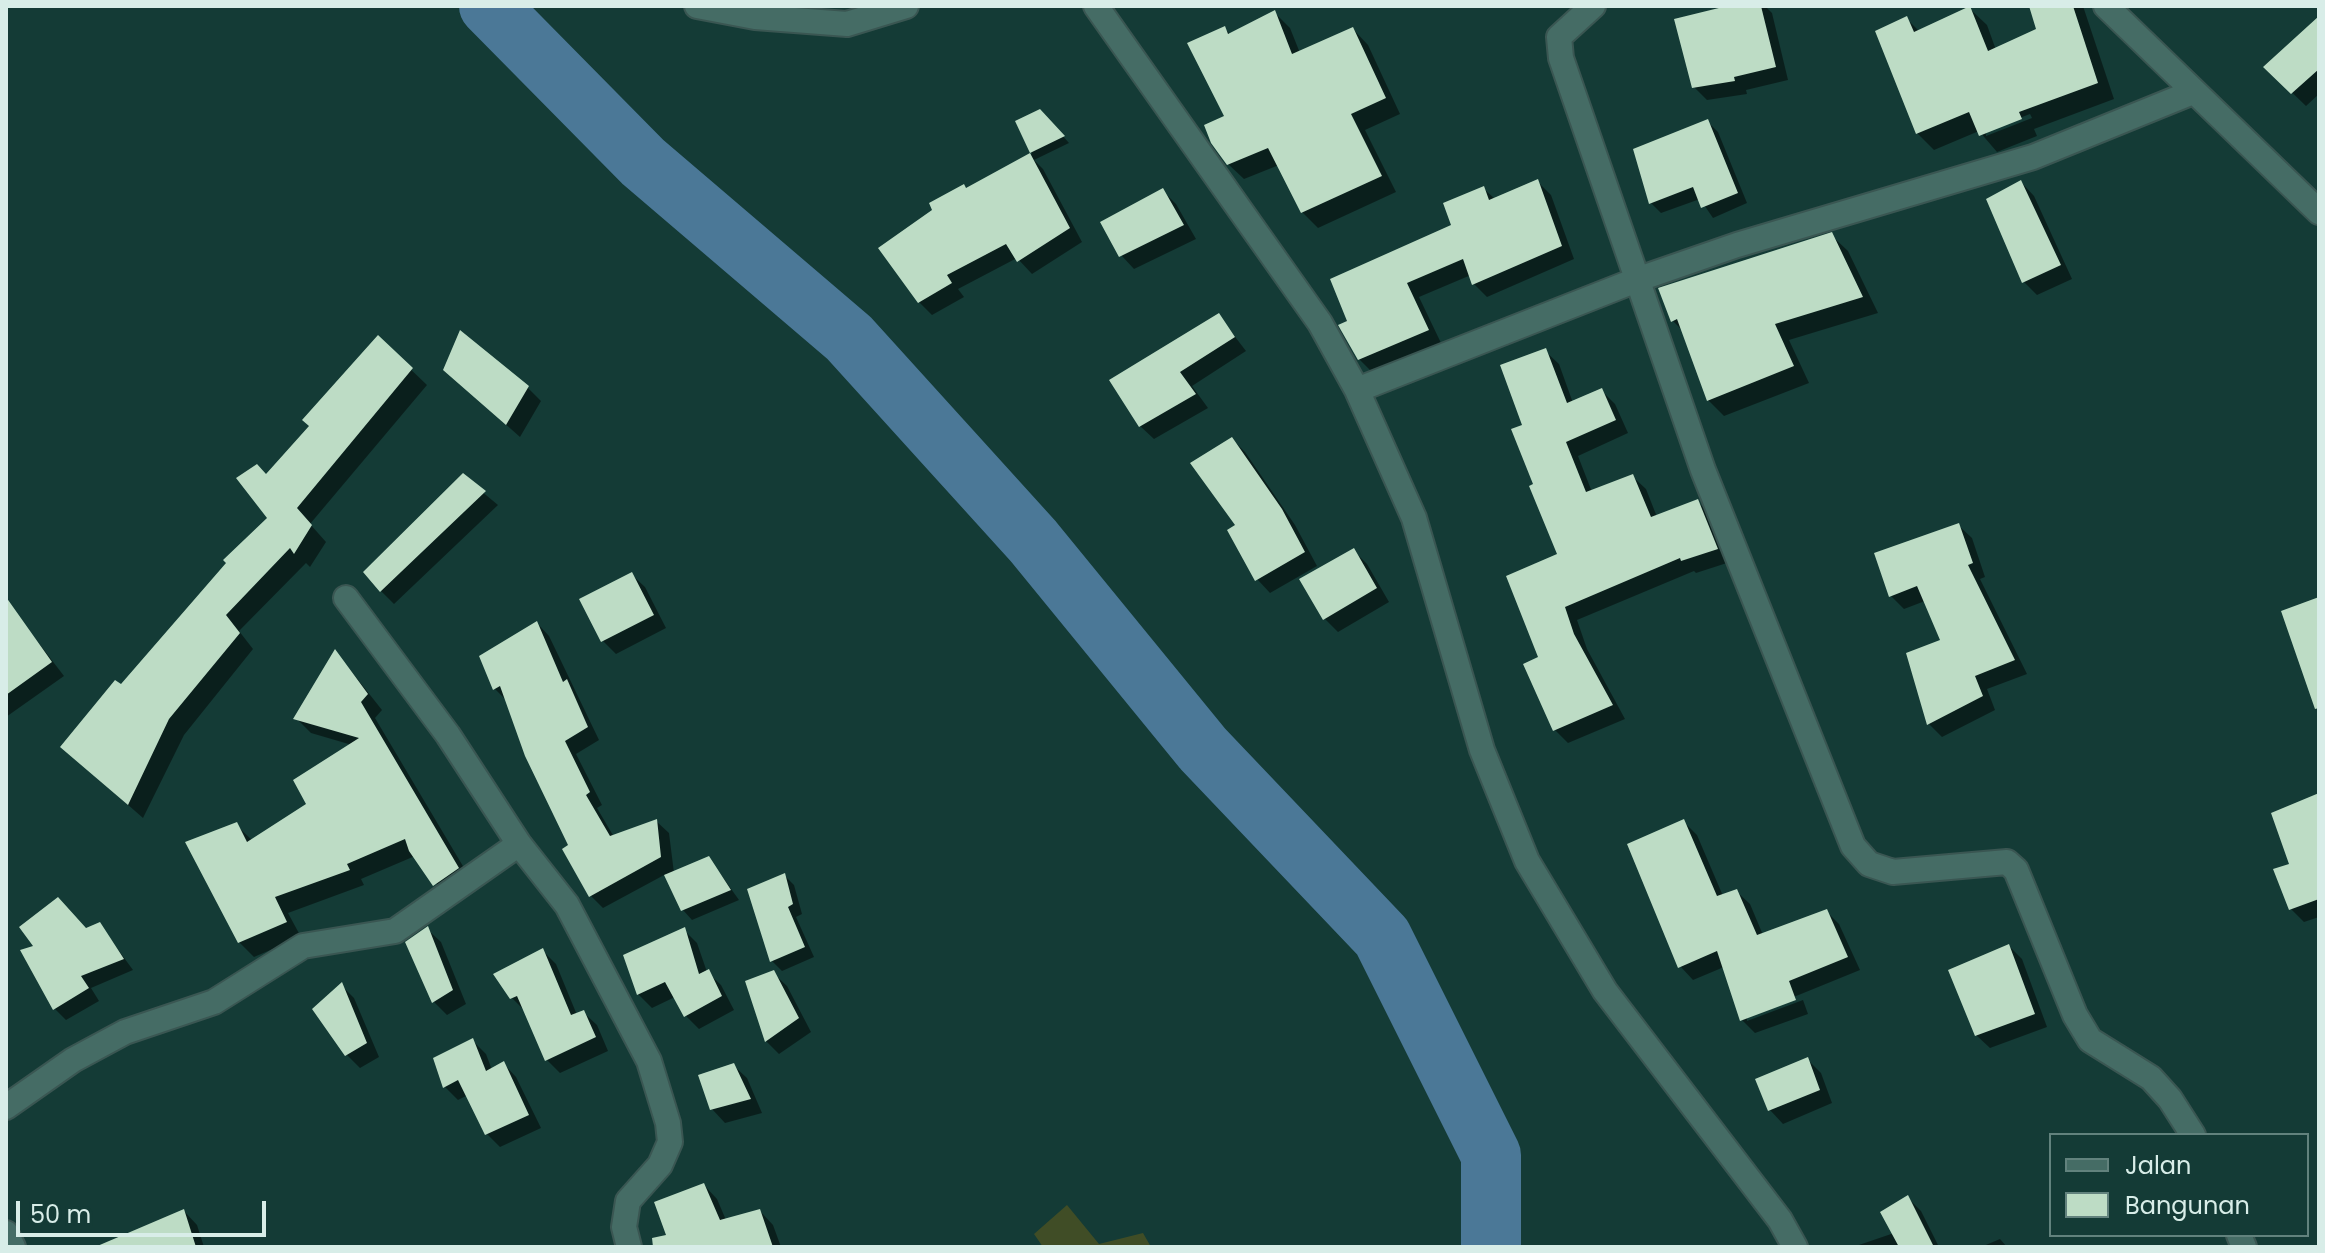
<!DOCTYPE html>
<html>
<head>
<meta charset="utf-8">
<style>
	body { margin:0 }
	#map { position:relative; width:2325px; height:1253px; overflow:hidden; background:#143b36; font-family:Poppins,sans-serif }
	canvas { display:block }
	.frame { position:absolute; inset:0; border:8px solid #d8ede8; pointer-events:none }
	.legend { position:absolute; left:2049px; top:1133px; width:260px; height:104px; box-sizing:border-box; background:#143b36; border:2px solid #62827d; margin:0; padding:10px 14px; list-style:none; font-size:24px; color:#d8ede8 }
	.legend li { display:flex; align-items:center; gap:16px; height:40px }
	.legend b { width:40px; border:2px solid #62827d }
	.scale { position:absolute; left:16px; top:1201px; width:250px; height:36px; box-sizing:border-box; border:4px solid #d8ede8; border-top:0; padding-left:10px; font-size:24px; line-height:28px; white-space:nowrap; color:#d8ede8; -webkit-text-stroke:6px #143b36; paint-order:stroke }
</style>
</head>
<body>
<div id="map">
<canvas width="2325" height="1253"></canvas>
<div class="frame"></div>
<ul class="legend">
<li><b style="height:10px;background:#456c65"></b>Jalan</li>
<li><b style="height:22px;background:#bddcc5"></b>Bangunan</li>
</ul>
<div class="scale">50 m</div>
</div>
<script>
const c = document.querySelector('canvas').getContext('2d');
c.lineJoin = 'round';
function fill(path, color) {
  c.fillStyle = color;
  c.fill(path, 'evenodd');
}
function strokePath(path, color, width, dash) {
  c.strokeStyle = color;
  c.lineWidth = width;
  c.lineCap = dash ? 'butt' : 'round';
  c.setLineDash(dash || []);
  c.stroke(path);
}
const green = new Path2D(`
	M 1067,1205 L 1099,1244 L 1143,1233 L 1151,1247 L 1043,1247 L 1034,1234 Z`);
const shadow = new Path2D(`
	M 1733,6 L 1765,6 L 1772,13 L 1788,80 L 1746,90 L 1747,94 L 1707,100 L 1694,87 Z
	M 2031,6 L 2083,6 L 2114,99 L 2034,129 L 2037,136 L 1997,152 L 1979,131 L 1934,150 L 1917,133 L 1906,18 L 1920,32 L 1970,9 L 1987,25 L 1996,50 L 2038,30 ZM 2030,114 L 2032,118 L 1986,136 L 1986,131 Z
	M 1275,13 L 1290,28 L 1300,53 L 1353,29 L 1368,45 L 1400,114 L 1365,130 L 1396,192 L 1318,228 L 1302,212 L 1279,165 L 1244,179 L 1228,164 L 1224,28 L 1231,35 Z
	M 2319,19 L 2319,94 L 2306,106 L 2279,80 Z
	M 1046,117 L 1069,143 L 1034,160 L 1043,169 L 1082,242 L 1032,274 L 1017,258 L 958,289 L 964,297 L 932,315 L 919,302 L 967,190 L 1032,154 L 1017,122 Z
	M 1707,121 L 1718,132 L 1747,203 L 1713,218 L 1700,199 L 1661,213 L 1651,203 Z
	M 1537,181 L 1551,195 L 1574,259 L 1487,297 L 1474,284 L 1471,275 L 1419,297 L 1441,343 L 1373,373 L 1359,359 L 1341,326 L 1454,226 L 1484,189 L 1495,199 Z
	M 2021,182 L 2034,196 L 2072,279 L 2037,295 L 2024,282 Z
	M 1163,191 L 1176,204 L 1196,239 L 1134,269 L 1121,255 Z
	M 1831,235 L 1848,251 L 1878,313 L 1789,340 L 1809,383 L 1724,416 L 1708,400 L 1684,332 L 1673,321 Z
	M 1219,316 L 1246,351 L 1192,386 L 1208,408 L 1154,439 L 1140,426 Z
	M 378,338 L 427,385 L 310,524 L 326,542 L 310,567 L 306,563 L 239,631 L 253,649 L 184,735 L 143,818 L 62,747 L 121,687 L 270,518 L 267,477 L 311,426 Z
	M 1545,351 L 1559,364 L 1573,403 L 1602,391 L 1615,404 L 1628,433 L 1578,456 L 1592,492 L 1632,476 L 1646,489 L 1657,517 L 1698,502 L 1711,515 L 1730,562 L 1696,573 L 1694,571 L 1577,620 L 1587,649 L 1625,719 L 1568,743 L 1555,730 L 1541,658 L 1560,555 L 1536,486 L 1525,426 Z
	M 459,383 L 528,388 L 541,401 L 520,437 Z
	M 1232,439 L 1245,452 L 1295,525 L 1317,566 L 1270,593 L 1257,579 L 1238,526 Z
	M 463,476 L 498,505 L 394,604 L 381,591 Z
	M 1958,525 L 1972,538 L 1985,577 L 1980,579 L 2027,674 L 1987,689 L 1995,710 L 1942,737 L 1929,724 L 1908,655 L 1942,641 L 1925,601 L 1904,609 L 1891,596 Z
	M 1353,550 L 1367,564 L 1389,602 L 1338,632 L 1324,618 Z
	M 631,574 L 645,587 L 666,628 L 616,654 L 603,641 Z
	M 21,620 L 64,676 L 6,717 L 6,630 Z
	M 537,623 L 549,636 L 599,740 L 576,754 L 602,805 L 597,808 L 614,837 L 656,821 L 669,833 L 674,873 L 709,858 L 739,900 L 692,920 L 683,910 L 666,874 L 603,908 L 591,896 L 508,702 L 495,689 L 481,656 Z
	M 336,652 L 382,710 L 375,718 L 473,883 L 449,900 L 415,856 L 361,879 L 364,885 L 288,913 L 301,937 L 254,957 L 239,942 L 236,825 L 252,840 L 308,804 L 352,745 L 311,733 L 296,718 Z
	M 2319,795 L 2319,917 L 2304,922 L 2291,909 L 2292,865 Z
	M 1683,821 L 1697,835 L 1723,896 L 1736,891 L 1750,904 L 1763,935 L 1826,911 L 1839,924 L 1860,970 L 1747,1016 L 1747,1021 L 1803,1000 L 1808,1014 L 1755,1033 L 1742,1020 L 1724,967 L 1693,980 L 1680,966 Z
	M 785,876 L 794,885 L 802,914 L 796,917 L 814,957 L 782,971 L 772,961 Z
	M 100,925 L 133,970 L 91,988 L 99,1001 L 66,1020 L 55,1009 Z
	M 427,929 L 441,942 L 466,1004 L 447,1015 L 434,1002 L 407,943 Z
	M 684,930 L 697,943 L 707,972 L 721,985 L 734,1010 L 699,1029 L 686,1016 L 675,997 L 652,1008 L 638,994 L 625,956 Z
	M 2009,946 L 2022,959 L 2047,1027 L 1990,1048 L 1976,1035 Z
	M 542,950 L 556,964 L 577,1015 L 583,1012 L 597,1025 L 608,1051 L 560,1073 L 547,1060 L 525,1011 L 512,998 Z
	M 773,973 L 787,986 L 811,1032 L 779,1054 L 766,1041 Z
	M 341,985 L 354,998 L 379,1057 L 360,1068 L 347,1055 Z
	M 472,1040 L 486,1054 L 492,1070 L 503,1063 L 516,1077 L 541,1128 L 500,1147 L 487,1134 L 468,1095 L 458,1100 L 445,1087 Z
	M 1807,1059 L 1821,1073 L 1832,1103 L 1783,1124 L 1770,1110 L 1758,1080 Z
	M 733,1065 L 747,1078 L 762,1113 L 725,1123 L 712,1109 Z
	M 704,1185 L 717,1199 L 726,1220 L 760,1211 L 773,1225 L 781,1247 L 676,1247 Z
	M 1908,1198 L 1921,1211 L 1939,1247 L 1853,1247 L 1894,1233 Z
	M 184,1211 L 197,1225 L 204,1247 L 126,1247 Z
	M 2000,1239 L 2007,1247 L 1981,1247 Z`);
const river = new Path2D(`
	M 489,6 L 643,162 L 849,338 L 1033,541 L 1203,749 L 1382,937 L 1491,1155 L 1491,1247`);
const building = new Path2D(`
	M 1727,6 L 1761,6 L 1776,67 L 1734,77 L 1735,81 L 1692,88 L 1674,19 Z
	M 1970,6 L 1988,51 L 2036,29 L 2029,6 L 2073,6 L 2098,83 L 2019,112 L 2022,119 L 1979,136 L 1969,112 L 1916,134 L 1875,31 L 1907,16 L 1914,32 Z
	M 1275,10 L 1292,54 L 1353,27 L 1386,98 L 1351,114 L 1382,176 L 1301,213 L 1268,148 L 1227,165 L 1211,143 L 1204,125 L 1224,116 L 1187,43 L 1225,26 L 1228,34 Z
	M 2319,16 L 2319,69 L 2291,94 L 2263,67 Z
	M 1040,109 L 1065,136 L 1030,153 L 1015,121 Z
	M 1708,119 L 1738,193 L 1701,208 L 1693,187 L 1649,204 L 1633,149 Z
	M 1030,153 L 1070,228 L 1017,262 L 1006,244 L 947,275 L 952,283 L 918,303 L 878,248 L 932,210 L 929,203 L 964,184 L 966,188 Z
	M 1538,179 L 1562,246 L 1472,285 L 1463,259 L 1407,283 L 1429,330 L 1358,360 L 1338,325 L 1347,321 L 1330,279 L 1451,225 L 1443,203 L 1484,186 L 1489,200 Z
	M 2021,180 L 2061,265 L 2022,283 L 1986,199 Z
	M 1163,188 L 1184,225 L 1119,257 L 1100,222 Z
	M 1832,232 L 1863,297 L 1775,324 L 1794,366 L 1707,401 L 1677,319 L 1671,322 L 1658,288 Z
	M 1219,313 L 1235,337 L 1180,372 L 1196,394 L 1139,427 L 1109,380 Z
	M 460,330 L 529,386 L 506,425 L 443,370 Z
	M 378,335 L 413,368 L 297,508 L 312,525 L 294,554 L 290,548 L 226,615 L 240,633 L 169,719 L 128,805 L 60,747 L 115,680 L 121,684 L 226,563 L 223,560 L 267,518 L 236,478 L 257,464 L 266,474 L 309,426 L 302,420 Z
	M 1546,348 L 1567,403 L 1602,388 L 1616,420 L 1566,442 L 1586,492 L 1633,474 L 1651,517 L 1698,499 L 1718,549 L 1681,561 L 1680,558 L 1565,607 L 1574,634 L 1613,705 L 1553,731 L 1523,664 L 1538,657 L 1506,576 L 1557,554 L 1529,486 L 1533,484 L 1511,429 L 1522,425 L 1500,365 Z
	M 1232,437 L 1282,509 L 1305,552 L 1255,581 L 1227,530 L 1235,525 L 1190,463 Z
	M 463,473 L 486,491 L 380,592 L 363,572 Z
	M 1959,523 L 1973,563 L 1968,565 L 2015,660 L 1975,676 L 1983,696 L 1927,725 L 1906,653 L 1940,640 L 1917,586 L 1889,597 L 1874,553 Z
	M 1354,548 L 1377,588 L 1323,620 L 1299,579 Z
	M 632,572 L 654,615 L 601,642 L 579,599 Z
	M 6,597 L 52,662 L 6,695 Z
	M 2319,597 L 2319,708 L 2315,709 L 2281,611 Z
	M 537,621 L 563,682 L 567,679 L 588,727 L 565,741 L 590,792 L 586,795 L 610,836 L 657,819 L 661,857 L 589,897 L 562,849 L 568,845 L 525,756 L 500,686 L 493,690 L 479,656 Z
	M 335,649 L 368,694 L 361,702 L 459,868 L 433,886 L 409,851 L 405,839 L 347,864 L 350,870 L 275,897 L 287,922 L 238,943 L 185,842 L 237,822 L 247,842 L 306,804 L 293,780 L 359,738 L 293,719 Z
	M 2319,793 L 2319,899 L 2289,910 L 2273,869 L 2289,864 L 2271,813 Z
	M 1684,819 L 1717,896 L 1737,889 L 1757,935 L 1827,909 L 1848,957 L 1789,981 L 1796,1000 L 1740,1021 L 1717,951 L 1678,968 L 1627,844 Z
	M 709,856 L 731,890 L 681,911 L 664,875 Z
	M 785,873 L 793,904 L 788,907 L 805,947 L 770,962 L 747,889 Z
	M 58,897 L 86,928 L 100,922 L 124,959 L 81,976 L 89,988 L 53,1010 L 20,950 L 33,946 L 19,927 Z
	M 428,926 L 453,990 L 432,1003 L 405,942 Z
	M 685,927 L 699,974 L 709,969 L 722,996 L 684,1017 L 665,982 L 637,995 L 623,955 Z
	M 2009,944 L 2035,1014 L 1975,1036 L 1948,970 Z
	M 543,948 L 571,1015 L 584,1010 L 596,1037 L 545,1061 L 517,996 L 510,999 L 493,974 Z
	M 774,970 L 799,1018 L 765,1042 L 745,981 Z
	M 342,982 L 367,1043 L 345,1056 L 312,1009 Z
	M 473,1038 L 486,1071 L 504,1061 L 529,1115 L 485,1135 L 458,1080 L 443,1088 L 433,1058 Z
	M 1808,1057 L 1820,1090 L 1768,1111 L 1755,1079 Z
	M 734,1063 L 751,1099 L 710,1110 L 698,1075 Z
	M 704,1183 L 720,1220 L 760,1209 L 773,1247 L 653,1247 L 652,1238 L 666,1235 L 654,1202 Z
	M 1908,1195 L 1934,1247 L 1899,1247 L 1880,1212 Z
	M 184,1209 L 196,1247 L 95,1247 Z`);
const street = new Path2D(`
	M 697,6 L 755,17 L 847,24 L 906,6
	M 1096,6 L 1320,323 L 1357,390 L 1414,518 L 1482,750 L 1527,861 L 1605,991 L 1780,1220 L 1795,1247
	M 1593,6 L 1559,37 L 1561,58 L 1703,470 L 1853,846 L 1869,864 L 1893,872 L 2007,862 L 2016,870 L 2075,1015 L 2090,1040 L 2151,1078 L 2170,1099 L 2193,1135
	M 2106,6 L 2319,212
	M 1357,390 L 1639,279 L 1737,245 L 2033,157 L 2193,92
	M 346,598 L 448,735 L 519,844 L 567,905 L 649,1061 L 668,1123 L 670,1142 L 660,1165 L 628,1201 L 624,1227 L 629,1247
	M 6,1107 L 73,1060 L 125,1032 L 214,1002 L 303,946 L 395,931 L 519,844
	M 6,1233 L 13,1247
	M 2239,1235 L 2244,1247`);
fill(green, '#404d26');
fill(shadow, '#0007');
strokePath(river, '#4b7897', 60);
fill(building, '#bddcc5');
strokePath(street, '#3a5652', 28);
strokePath(street, '#456c65', 24);
</script>
</body>
</html>
